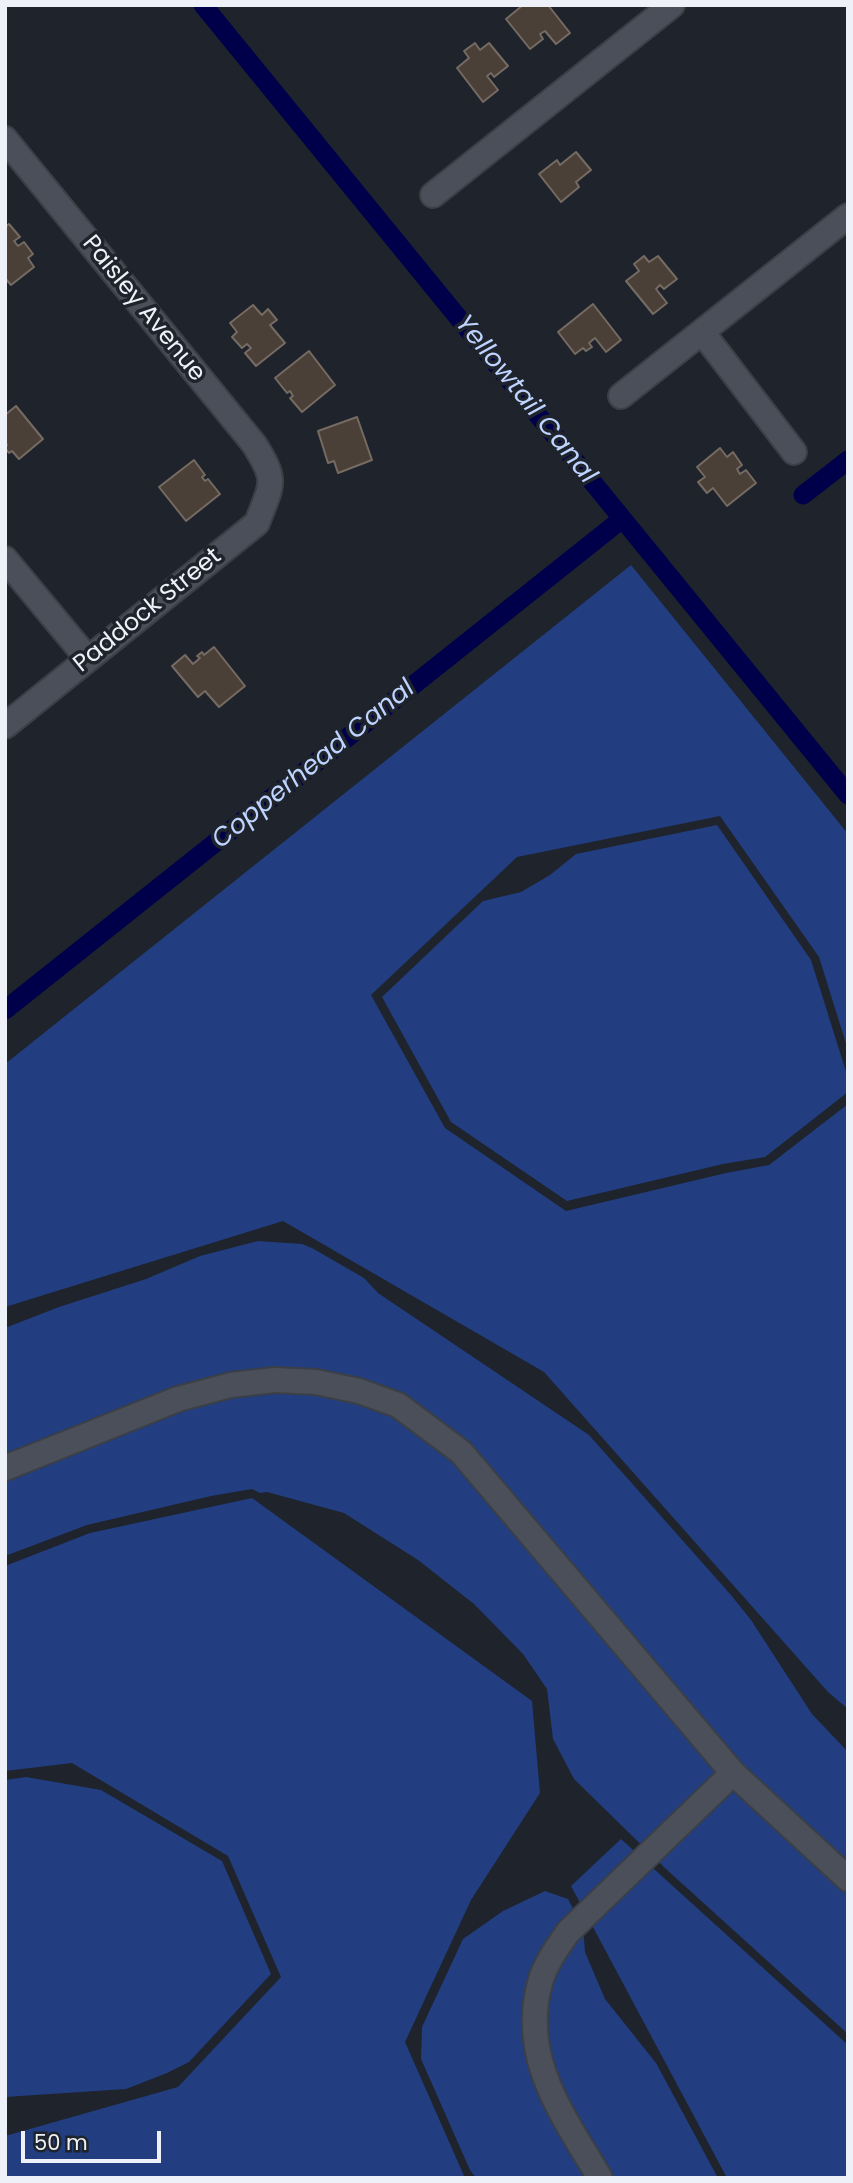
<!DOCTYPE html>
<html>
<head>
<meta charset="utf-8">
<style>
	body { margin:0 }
	#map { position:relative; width:853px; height:2183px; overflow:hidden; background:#1e232c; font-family:Poppins,sans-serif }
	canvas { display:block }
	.frame { position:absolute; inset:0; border:7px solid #eef2f8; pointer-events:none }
	.scale { position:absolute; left:21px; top:2131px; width:140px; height:32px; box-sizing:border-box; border:4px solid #eef2f8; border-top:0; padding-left:9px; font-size:21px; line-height:24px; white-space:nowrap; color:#eef2f8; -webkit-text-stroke:5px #1e232c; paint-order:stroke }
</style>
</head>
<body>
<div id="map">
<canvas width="853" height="2183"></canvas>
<div class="frame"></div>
<div class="scale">50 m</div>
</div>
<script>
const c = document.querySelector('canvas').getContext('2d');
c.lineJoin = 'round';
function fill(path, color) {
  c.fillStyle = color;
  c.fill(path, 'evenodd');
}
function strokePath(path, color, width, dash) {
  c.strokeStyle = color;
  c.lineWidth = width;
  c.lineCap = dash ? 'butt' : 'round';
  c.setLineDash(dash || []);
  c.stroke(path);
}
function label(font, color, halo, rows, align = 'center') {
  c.font = font + ' Poppins,sans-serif';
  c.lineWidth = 7;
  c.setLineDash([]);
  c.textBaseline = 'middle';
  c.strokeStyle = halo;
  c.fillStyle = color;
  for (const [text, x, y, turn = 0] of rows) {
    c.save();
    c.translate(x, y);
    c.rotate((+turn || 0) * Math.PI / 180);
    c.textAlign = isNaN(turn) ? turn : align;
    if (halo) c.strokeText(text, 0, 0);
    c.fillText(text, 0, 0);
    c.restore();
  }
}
const green = new Path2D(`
	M 631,565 L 848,834 L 848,1050 L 819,957 L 720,816 L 517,857 L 371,995 L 445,1128 L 566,1211 L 726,1173 L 769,1165 L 848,1104 L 848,1709 L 828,1692 L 544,1372 L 283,1221 L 5,1307 L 5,1064 Z
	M 717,825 L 811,960 L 848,1078 L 848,1092 L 765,1157 L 723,1164 L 567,1201 L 451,1122 L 382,997 L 483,901 L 521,892 L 550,875 L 576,854 Z
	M 258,1241 L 302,1244 L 312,1248 L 364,1278 L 378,1293 L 589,1435 L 731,1595 L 751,1620 L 812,1714 L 848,1752 L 848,2034 L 666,1869 L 574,1779 L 553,1739 L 547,1689 L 523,1654 L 474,1604 L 418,1560 L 344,1513 L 267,1492 L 260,1493 L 252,1489 L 211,1496 L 87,1525 L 5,1556 L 5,1328 L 59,1307 L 146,1279 L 200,1256 Z
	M 252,1498 L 532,1701 L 540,1793 L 471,1900 L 405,2042 L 465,2178 L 5,2178 L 5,2136 L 178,2087 L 281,1977 L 228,1856 L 72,1763 L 5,1771 L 5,1566 L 90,1533 Z
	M 26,1777 L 101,1790 L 222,1861 L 271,1974 L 189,2062 L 167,2073 L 126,2089 L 5,2097 L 5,1780 Z
	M 621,1839 L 848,2045 L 848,2178 L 727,2178 L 571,1886 Z
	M 545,1891 L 568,1899 L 583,1927 L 585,1952 L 605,1999 L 656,2063 L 718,2178 L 476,2178 L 470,2170 L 421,2059 L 422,2027 L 463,1939 L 503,1911 Z`);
const canal = new Path2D(`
	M 203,5 L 848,795
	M 803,495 L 848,460
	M 5,1010 L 622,519`);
const building = new Path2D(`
	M 523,5 L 548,5 L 570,33 L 556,44 L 545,31 L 540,34 L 543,39 L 530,49 L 506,19 Z
	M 475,43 L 480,50 L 489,43 L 508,66 L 494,77 L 491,73 L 487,76 L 498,90 L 483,102 L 457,68 L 469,58 L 464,51 Z
	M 576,152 L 591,170 L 576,182 L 579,187 L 561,202 L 539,174 L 557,160 L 560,165 Z
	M 9,224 L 20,237 L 14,241 L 18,246 L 24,242 L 33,254 L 28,258 L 34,267 L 11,285 L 5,278 L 5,227 Z
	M 644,256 L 649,262 L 658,256 L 677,279 L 664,289 L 660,285 L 656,289 L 667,303 L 653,314 L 626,281 L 639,271 L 634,264 Z
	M 593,304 L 621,340 L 606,352 L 595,338 L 589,343 L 592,347 L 586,351 L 583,348 L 575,354 L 558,332 Z
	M 253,305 L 262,315 L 268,309 L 277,320 L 270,325 L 285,343 L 256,366 L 245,353 L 251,348 L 247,344 L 242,348 L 232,337 L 237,332 L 230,323 Z
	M 309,351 L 335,385 L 302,412 L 290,398 L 293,396 L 290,391 L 287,393 L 275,378 Z
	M 16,406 L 43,439 L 19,459 L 12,451 L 9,453 L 5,448 L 7,445 L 5,442 L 5,415 Z
	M 357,417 L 372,460 L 338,473 L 334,461 L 328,463 L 318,431 Z
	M 720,448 L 727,457 L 733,452 L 742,465 L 737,469 L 740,474 L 746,470 L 756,483 L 727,506 L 713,488 L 707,493 L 698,482 L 705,477 L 697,467 Z
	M 194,460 L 205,475 L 202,477 L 205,481 L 208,479 L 220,494 L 186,521 L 159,487 Z
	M 214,647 L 245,686 L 219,707 L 205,691 L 198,697 L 172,666 L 185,655 L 193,664 L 200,658 L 197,656 L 202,652 L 204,655 Z`);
const minor = new Path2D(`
	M 5,139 L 254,444 C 278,482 272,483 257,523 L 5,726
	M 433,195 L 672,5
	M 702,332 L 794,452
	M 621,396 L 848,216
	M 5,559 L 88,659
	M 5,1468 L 178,1399 L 231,1385 L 275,1380 L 316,1382 L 359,1391 L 398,1405 L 461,1452 L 733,1773 L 848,1879
	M 600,2178 C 564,2117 519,2058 540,1983 C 545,1964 557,1948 568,1932 L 733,1773`);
const streetNames = [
	["Paisley Avenue",143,309,51],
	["Paddock Street",148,611,-39]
];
const waterNames = [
	["Yellowtail Canal",525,400,51],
	["Copperhead Canal",314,765,-39]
];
fill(green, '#223e81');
strokePath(canal, '#00004a', 19);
fill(building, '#4a4038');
strokePath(building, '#766b62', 2);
strokePath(minor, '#3b3f46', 28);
strokePath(minor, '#4a4f5a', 24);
label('24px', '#eef2f8', '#1e232c', streetNames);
label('italic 26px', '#bed3fe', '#1e232c', waterNames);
</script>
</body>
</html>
